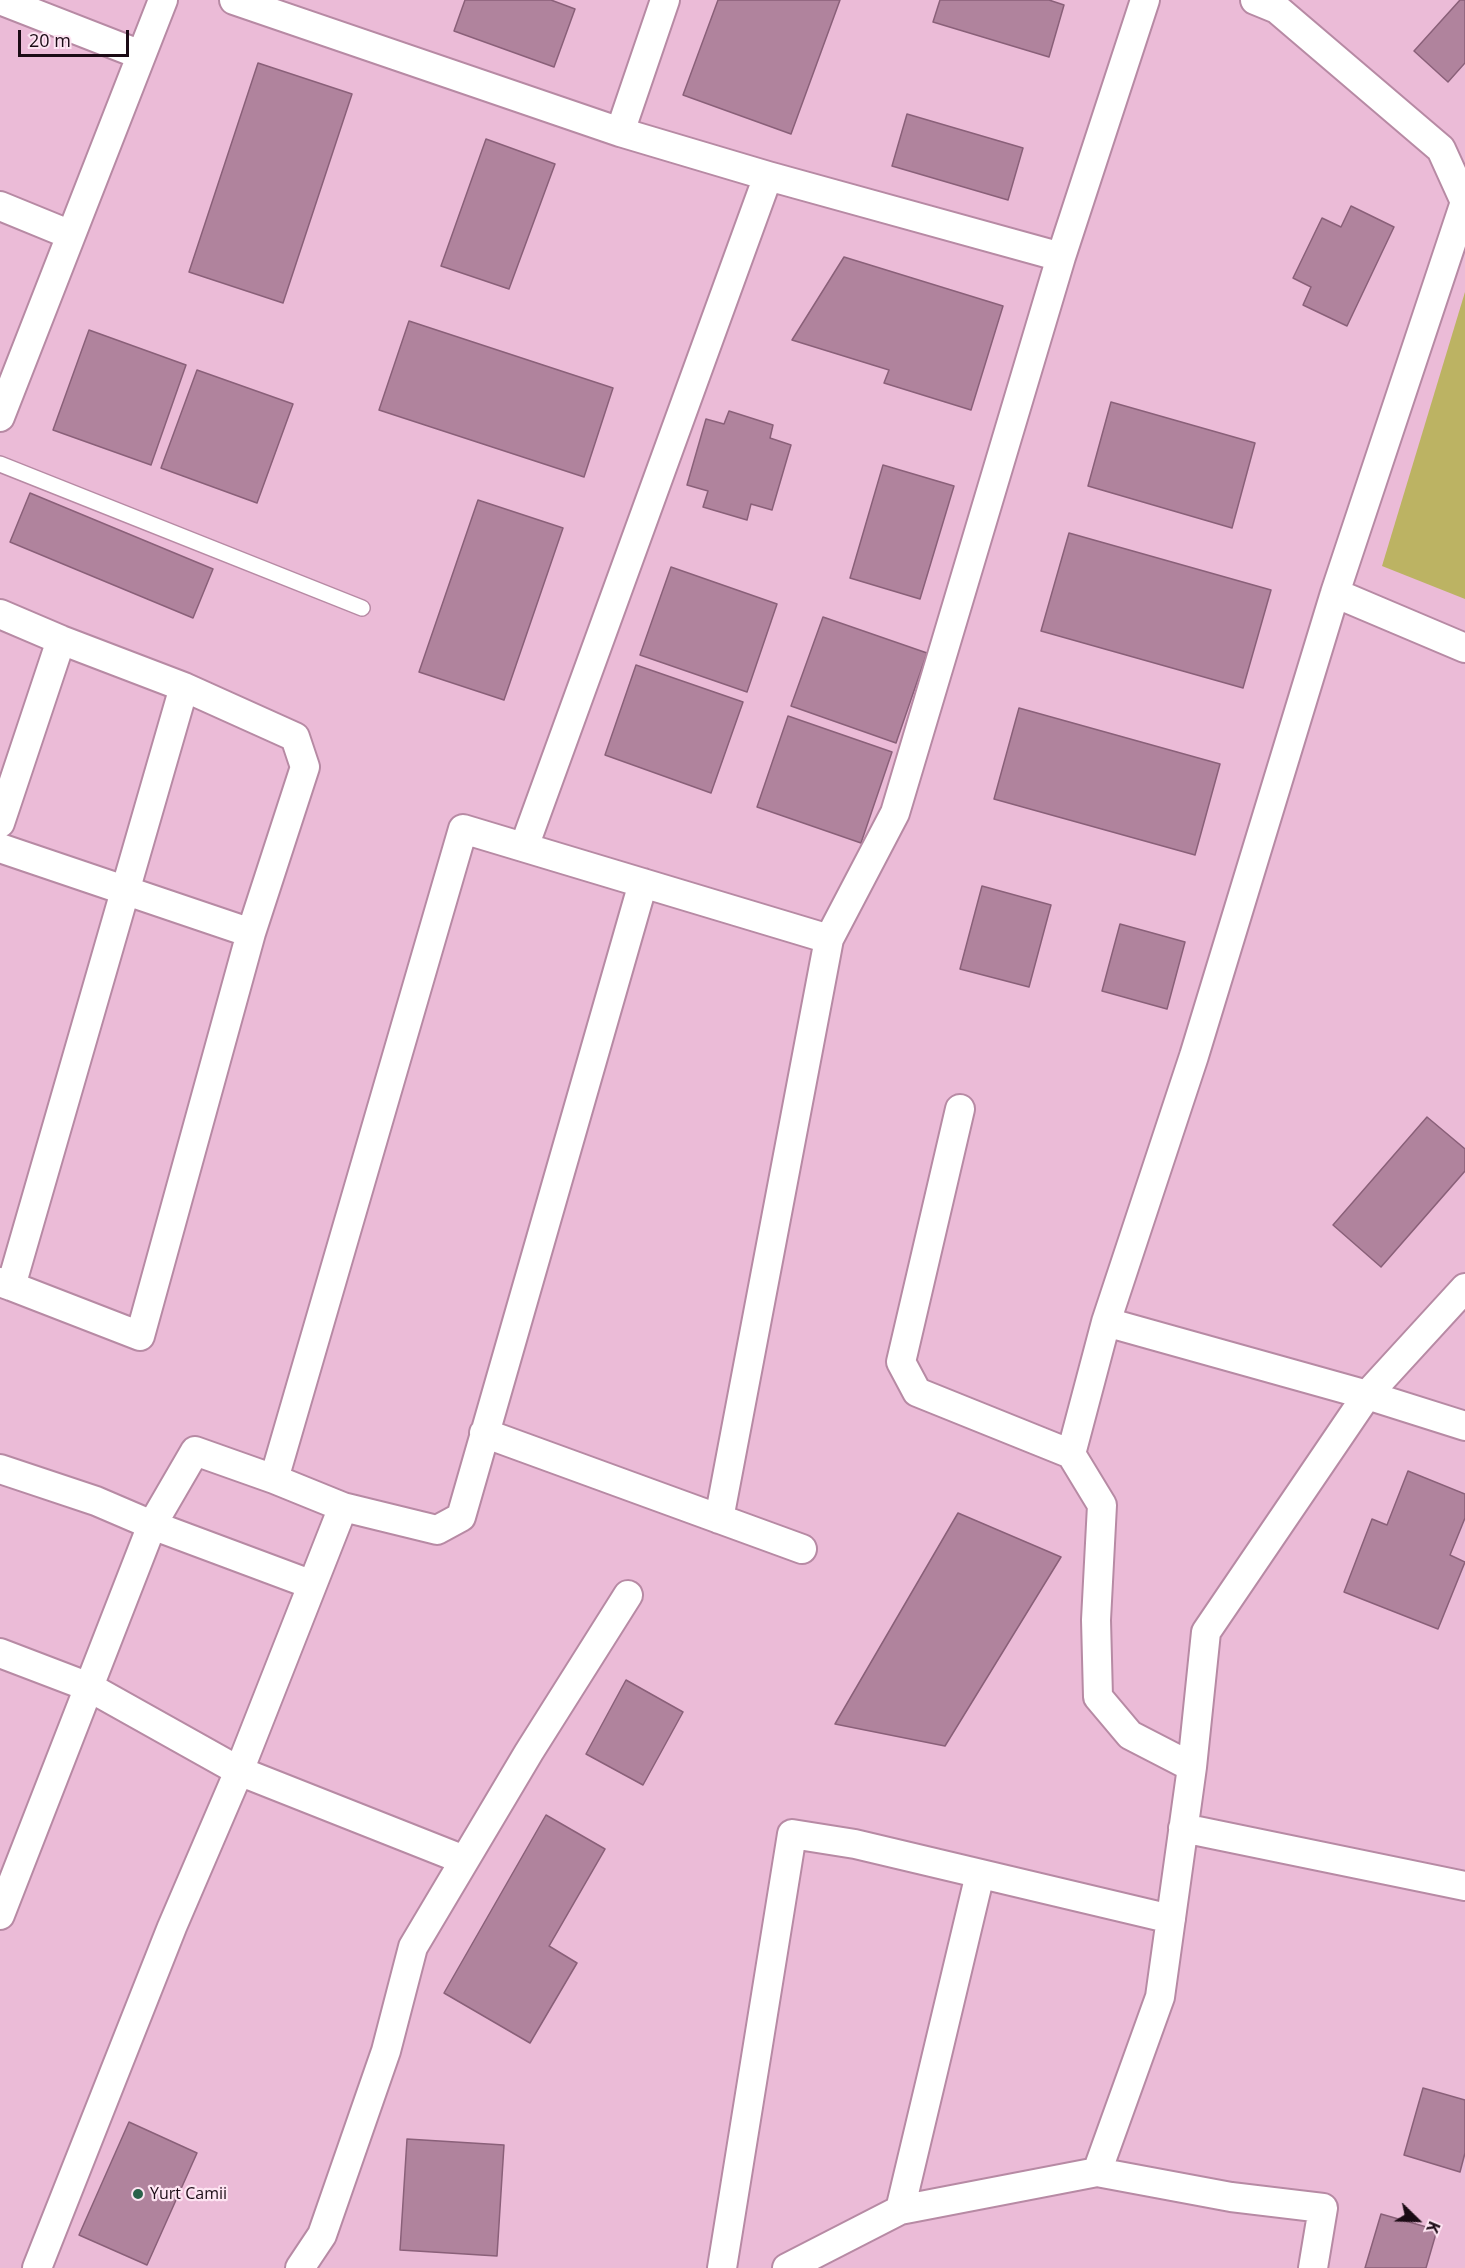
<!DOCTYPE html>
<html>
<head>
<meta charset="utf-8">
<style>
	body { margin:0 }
	#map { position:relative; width:1465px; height:2268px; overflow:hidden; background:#ebbbd7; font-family:"Open Sans",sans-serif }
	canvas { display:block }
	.north { position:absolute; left:1387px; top:2190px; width:60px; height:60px; -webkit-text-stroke:4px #fde4f2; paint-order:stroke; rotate:113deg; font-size:16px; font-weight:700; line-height:24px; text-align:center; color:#1b0b15 }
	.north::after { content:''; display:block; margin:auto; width:21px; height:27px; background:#1b0b15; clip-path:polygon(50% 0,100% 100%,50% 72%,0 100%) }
	.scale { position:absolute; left:18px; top:30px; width:111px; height:27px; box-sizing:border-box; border:3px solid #1b0b15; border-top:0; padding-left:8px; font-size:18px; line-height:21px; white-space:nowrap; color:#1b0b15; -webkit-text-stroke:4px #fde4f2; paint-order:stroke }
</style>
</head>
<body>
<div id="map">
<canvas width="1465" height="2268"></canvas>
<div class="north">K</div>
<div class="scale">20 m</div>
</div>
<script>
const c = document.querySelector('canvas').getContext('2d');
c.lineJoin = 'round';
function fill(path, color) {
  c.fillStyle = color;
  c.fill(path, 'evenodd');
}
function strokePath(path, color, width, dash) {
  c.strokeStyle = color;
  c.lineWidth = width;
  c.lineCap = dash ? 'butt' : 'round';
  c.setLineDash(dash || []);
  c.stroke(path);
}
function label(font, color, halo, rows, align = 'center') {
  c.font = font + ' "Open Sans",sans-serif';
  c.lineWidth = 4.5;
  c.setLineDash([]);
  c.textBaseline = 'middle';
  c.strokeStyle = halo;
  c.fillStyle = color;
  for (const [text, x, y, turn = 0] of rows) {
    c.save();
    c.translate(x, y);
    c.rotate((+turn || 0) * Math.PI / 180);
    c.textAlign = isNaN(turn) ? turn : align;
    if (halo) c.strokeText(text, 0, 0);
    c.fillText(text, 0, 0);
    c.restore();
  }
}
const green = new Path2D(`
	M 1465,292 L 1465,599 L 1382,566 Z`);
const building = new Path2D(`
	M 465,0 L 551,0 L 575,9 L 554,67 L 454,31 Z
	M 718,0 L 840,0 L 791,134 L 683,95 Z
	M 940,0 L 1049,0 L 1064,5 L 1049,57 L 933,22 Z
	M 1460,0 L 1465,0 L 1465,63 L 1448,82 L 1414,51 Z
	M 258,63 L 352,94 L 283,303 L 189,272 Z
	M 907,114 L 1023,148 L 1008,200 L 892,166 Z
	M 486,139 L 555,164 L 509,289 L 441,266 Z
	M 1351,206 L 1394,227 L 1347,326 L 1303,305 L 1311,287 L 1293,278 L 1322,218 L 1341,227 Z
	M 844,257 L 1003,306 L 971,410 L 884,383 L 889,370 L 792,340 Z
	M 409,321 L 613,388 L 584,477 L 379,410 Z
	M 89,330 L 186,365 L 151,465 L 53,430 Z
	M 197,370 L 293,404 L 257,503 L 161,468 Z
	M 1111,402 L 1255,443 L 1232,528 L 1088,486 Z
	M 729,411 L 773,425 L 770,438 L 791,445 L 772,510 L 751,504 L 747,520 L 703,507 L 708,491 L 687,485 L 706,419 L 724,424 Z
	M 883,465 L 954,486 L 920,599 L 850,578 Z
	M 30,493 L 213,569 L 193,618 L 10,542 Z
	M 478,500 L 563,528 L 504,700 L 419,672 Z
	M 1069,533 L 1271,590 L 1243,688 L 1041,631 Z
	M 671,567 L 777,604 L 747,692 L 640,655 Z
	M 823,617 L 927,653 L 896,743 L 791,706 Z
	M 636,665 L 743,702 L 711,793 L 605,755 Z
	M 1019,708 L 1220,764 L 1195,855 L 994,799 Z
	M 788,716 L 892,752 L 861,843 L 757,807 Z
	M 982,886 L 1051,905 L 1029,987 L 960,969 Z
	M 1120,924 L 1185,942 L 1167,1009 L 1102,991 Z
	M 1427,1117 L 1465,1149 L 1465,1171 L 1381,1267 L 1333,1225 Z
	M 1408,1471 L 1465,1494 L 1465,1518 L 1450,1555 L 1465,1562 L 1438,1629 L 1344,1592 L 1372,1519 L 1387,1525 Z
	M 958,1513 L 1061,1557 L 945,1746 L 835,1724 Z
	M 626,1680 L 683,1712 L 643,1785 L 586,1754 Z
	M 546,1815 L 605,1849 L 549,1946 L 577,1963 L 530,2043 L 444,1993 Z
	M 1423,2088 L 1465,2100 L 1465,2153 L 1460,2172 L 1404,2155 Z
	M 129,2122 L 197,2153 L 147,2265 L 79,2235 Z
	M 407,2139 L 504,2145 L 497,2256 L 400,2250 Z
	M 1381,2214 L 1437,2230 L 1426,2268 L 1365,2268 Z`);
const service = new Path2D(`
	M 0,464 L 362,608`);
const minor = new Path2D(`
	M 0,0 L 141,55
	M 234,0 L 620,132 L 768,176 L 1061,257
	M 620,132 L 665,0
	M 0,206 L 71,235
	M 0,417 L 163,0
	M 1335,593 L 1465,648
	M 0,614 L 61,640 L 184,687 L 11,1286 L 0,1282
	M 0,823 L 61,640
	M 524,847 L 768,176
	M 0,848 L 251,933
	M 960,1109 L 901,1362 L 917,1392 L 1071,1454 L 1102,1505 L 1096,1620 L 1098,1697 L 1130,1735 L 1192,1767
	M 11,1286 L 140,1336 L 251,933 L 305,767 L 295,737 L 184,687
	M 1106,1322 L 1367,1395 L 1465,1426
	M 484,1433 L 802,1549
	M 1071,1454 L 1106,1322 L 1194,1056 L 1335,593 L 1465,202 L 1441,149 L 1277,9 L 1255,0
	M 0,1469 L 96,1501 L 152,1525 L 310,1584
	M 274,1479 L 463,829 L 829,939
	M 719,1519 L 829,939 L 895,813 L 1061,257 L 1145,0
	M 0,1653 L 89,1687 L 239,1771 L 464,1860
	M 1183,1828 L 1465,1886
	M 0,1915 L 152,1525 L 195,1451 L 274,1479 L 343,1507 L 437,1530 L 461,1517 L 643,883
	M 1097,2172 L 1160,1997 L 1192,1767 L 1206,1632 L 1367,1395 L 1465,1288
	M 900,2210 L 980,1874
	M 37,2268 L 172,1927 L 239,1771 L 343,1507
	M 300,2268 L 322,2235 L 386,2051 L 413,1947 L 529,1752 L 628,1595
	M 722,2268 L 792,1834 L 855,1844 L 1171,1919
	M 787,2268 L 900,2210 L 1097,2172 L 1231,2197 L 1323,2208 L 1313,2268`);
const markers = [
	[138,2194,6,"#2a624a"]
];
const poiNames = [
	["Yurt Camii",150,2194]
];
fill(green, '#bcb363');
fill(building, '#b0839d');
strokePath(building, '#8a6079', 1.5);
strokePath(service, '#b78aa4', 18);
strokePath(minor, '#b78aa4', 32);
strokePath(service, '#fff', 15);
strokePath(minor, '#fff', 28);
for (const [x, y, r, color] of markers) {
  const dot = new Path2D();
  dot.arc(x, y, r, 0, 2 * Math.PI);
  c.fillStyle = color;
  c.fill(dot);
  strokePath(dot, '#fde4f2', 2);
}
label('16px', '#1b0b15', '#fde4f2', poiNames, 'left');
</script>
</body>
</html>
